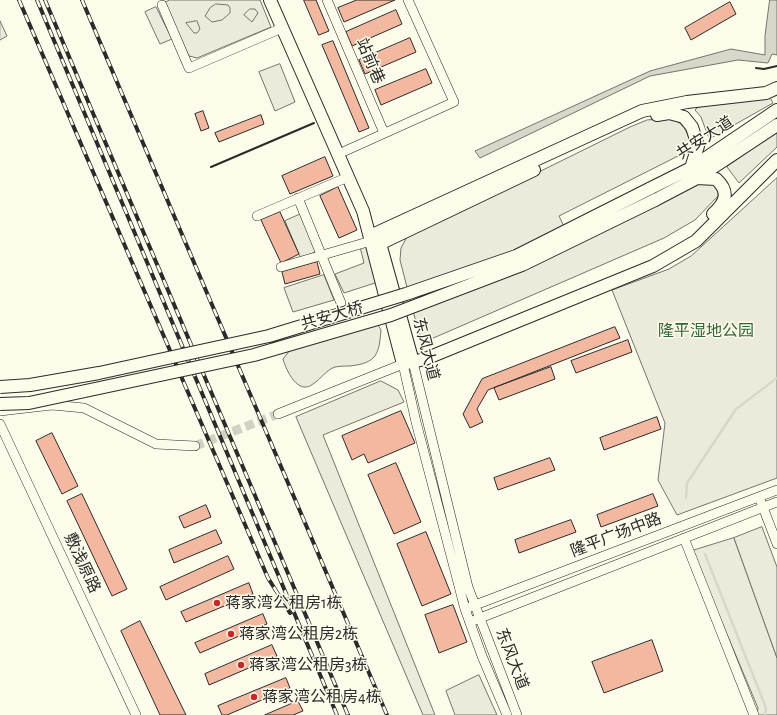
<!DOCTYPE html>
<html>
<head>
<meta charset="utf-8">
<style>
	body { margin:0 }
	canvas { display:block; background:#fdfbea }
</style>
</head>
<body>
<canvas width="777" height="715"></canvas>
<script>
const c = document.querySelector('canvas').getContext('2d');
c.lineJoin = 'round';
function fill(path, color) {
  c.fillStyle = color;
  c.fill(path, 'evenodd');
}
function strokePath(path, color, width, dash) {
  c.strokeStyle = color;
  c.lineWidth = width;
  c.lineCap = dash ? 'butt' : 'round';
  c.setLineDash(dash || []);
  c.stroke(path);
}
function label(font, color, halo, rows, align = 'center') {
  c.font = font + ' "Alegreya Sans","Noto Sans SC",sans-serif';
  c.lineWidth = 3;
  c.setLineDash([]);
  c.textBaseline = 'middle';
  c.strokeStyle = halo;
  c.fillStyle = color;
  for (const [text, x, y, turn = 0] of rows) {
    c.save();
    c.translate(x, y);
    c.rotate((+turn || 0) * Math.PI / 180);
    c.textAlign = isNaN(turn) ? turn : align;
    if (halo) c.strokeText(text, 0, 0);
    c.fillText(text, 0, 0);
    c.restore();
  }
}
const green = new Path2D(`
	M 170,0 L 260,0 L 271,27 L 197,58 L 189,56 L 164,3 Z
	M 156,7 L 172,39 L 160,44 L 145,12 Z
	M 0,21 L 7,36 L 0,40 Z
	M 280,64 L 295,102 L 275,111 L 259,72 Z
	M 771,99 L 773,103 L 711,138 L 708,136 L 701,117 L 695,110 L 698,107 L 737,101 Z
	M 672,119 C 684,124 686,130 690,141 L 684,153 L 559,216 L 573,245 L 693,183 L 714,184 L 718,188 L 718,196 L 695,220 L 664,238 L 431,339 L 425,338 L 419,334 L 400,260 L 401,248 L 407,237 L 630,127 L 647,120 Z
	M 777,132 L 777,147 L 739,183 L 727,167 Z
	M 777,178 L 777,478 L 677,515 L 658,480 L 665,423 L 612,290 L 669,269 L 691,256 Z
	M 301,214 L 317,251 L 301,259 L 285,221 Z
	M 368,245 L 378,282 L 344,293 L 335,274 L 364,263 L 360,247 Z
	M 324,275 L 334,300 L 293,312 L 284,288 Z
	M 378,325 L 381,330 C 379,354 377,363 350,366 C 346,366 340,366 335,367 C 326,370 321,379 313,384 C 298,396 286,370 283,359 L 290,350 Z
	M 381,381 L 398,390 L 404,402 L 323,435 L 435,715 L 423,715 L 296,417 Z
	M 734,538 L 777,658 L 777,715 L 757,715 L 758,708 L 692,551 Z`);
const parking = new Path2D(`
	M 216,4 L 228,5 L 230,8 L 230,13 L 222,20 L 212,22 L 205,16 L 210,8 Z
	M 250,9 L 255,9 L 258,13 L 252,22 L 244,15 Z
	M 197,21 L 200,29 L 197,33 L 194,33 L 186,23 Z
	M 762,527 L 777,567 L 777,658 L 734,538 Z
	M 479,675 L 497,715 L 455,715 L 446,691 Z`);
const water = new Path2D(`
	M 770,0 L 777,0 L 777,55 L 772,54 L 768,63 L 738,60 L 650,76 L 480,158 L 475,151 L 650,71 L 731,49 L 765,55 L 765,36 Z`);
const stream = new Path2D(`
	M 686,498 L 687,483 L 736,409 L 777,378
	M 705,554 L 766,708 L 765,715`);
const building = new Path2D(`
	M 304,0 L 316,0 L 329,31 L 319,35 Z
	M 357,0 L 395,0 L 344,22 L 338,8 Z
	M 730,2 L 736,14 L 691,40 L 685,28 Z
	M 396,10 L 402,24 L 352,46 L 346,32 Z
	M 410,38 L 416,52 L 365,74 L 359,60 Z
	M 333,41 L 369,128 L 359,132 L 322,45 Z
	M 426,69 L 432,83 L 381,105 L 375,90 Z
	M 203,111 L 209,128 L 201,131 L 195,114 Z
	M 261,115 L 264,124 L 219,142 L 215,133 Z
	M 325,157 L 333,176 L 290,194 L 282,176 Z
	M 338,187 L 357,230 L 339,238 L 320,196 Z
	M 280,212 L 299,254 L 281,263 L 261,220 Z
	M 317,262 L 320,274 L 285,284 L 282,272 Z
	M 615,327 L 620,338 L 488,390 L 477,409 L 483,422 L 470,428 L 463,414 L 482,379 Z
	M 628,340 L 632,352 L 576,373 L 571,361 Z
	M 551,367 L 555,379 L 499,400 L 494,388 Z
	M 401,411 L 415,443 L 368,463 L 364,454 L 352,460 L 342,436 Z
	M 657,417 L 661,429 L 604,450 L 600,438 Z
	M 52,433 L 78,486 L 62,494 L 36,441 Z
	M 550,458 L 555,470 L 498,490 L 494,478 Z
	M 396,463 L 421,522 L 394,534 L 368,475 Z
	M 82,494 L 127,589 L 112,596 L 67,501 Z
	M 653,494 L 658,506 L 601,527 L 597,515 Z
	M 206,505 L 211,517 L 184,528 L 179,517 Z
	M 571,520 L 576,532 L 519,553 L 515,540 Z
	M 216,530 L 222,543 L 174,563 L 169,550 Z
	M 426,532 L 451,594 L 422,606 L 397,544 Z
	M 228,556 L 234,569 L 166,600 L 160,587 Z
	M 249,583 L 253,594 L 186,622 L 181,612 Z
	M 453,605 L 467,642 L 439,653 L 425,615 Z
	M 263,614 L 267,624 L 200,653 L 195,643 Z
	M 140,621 L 186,715 L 160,715 L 121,631 Z
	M 652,640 L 663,671 L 604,693 L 592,662 Z
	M 272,645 L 277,656 L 209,685 L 205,674 Z
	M 286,678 L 290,688 L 227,715 L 222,715 L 218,706 Z
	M 298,701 L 303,711 L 293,715 L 265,715 Z`);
const minorTunnel = new Path2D(`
	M 195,446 L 278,414`);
const minor = new Path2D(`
	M 327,0 L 384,133
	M 162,5 L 189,68 L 282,28
	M 345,151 L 454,102 L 408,0
	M 298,198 L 341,303
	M 257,216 L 348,177
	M 281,267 L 371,241
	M 413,362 L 468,587 L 517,715
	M 0,411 L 52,405 L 84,408 L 156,444 L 195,446
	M 278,414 L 403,364 L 416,422 L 465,609 L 482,656 L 507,715
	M 0,424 L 136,715
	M 761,502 L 777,544
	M 684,538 L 754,715
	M 470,607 L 777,490
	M 475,620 L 777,502`);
const major = new Path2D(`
	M 270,0 L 363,211 L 403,364
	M 657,115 L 669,113 L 684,117 L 692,127 L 698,146 L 691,168
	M 697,178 L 716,179 C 730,192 726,202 713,214
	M 649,189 L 691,168 L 777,110
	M 655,200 L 697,178 L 777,125
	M 370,236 L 642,111 L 687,102 L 766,93 L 777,88
	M 373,247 L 534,170
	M 381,247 L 413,362
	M 403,364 L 425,359 L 653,266 L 696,241 L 777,160`);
const rail = new Path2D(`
	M 19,0 L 268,578 L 290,613
	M 37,0 L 337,715
	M 45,0 L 348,715
	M 82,0 L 387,715`);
const majorBridge = new Path2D(`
	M 0,387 L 30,385 L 99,373 L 269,336 L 406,294 L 516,256 L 649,189
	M 0,404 L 29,403 L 254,355 L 391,315 L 522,265 L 655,200`);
const wall = new Path2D(`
	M 756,68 L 764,69 L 777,66
	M 211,167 L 314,123`);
const markers = [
	[217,603,4,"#c62828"],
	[231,634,4,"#c62828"],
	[241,665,4,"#c62828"],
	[254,697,4,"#c62828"]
];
const streetNames = [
	["站前巷",370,61,67],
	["共安大道",705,138,-33],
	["共安大桥",332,316,-16],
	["东风大道",426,349,76],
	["隆平广场中路",616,535,-21],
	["敷浅原路",82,563,65],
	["东风大道",512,659,69]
];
const parkNames = [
	["隆平湿地公园",706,331]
];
const poiNames = [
	["蒋家湾公租房1栋",225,603],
	["蒋家湾公租房2栋",239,634],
	["蒋家湾公租房3栋",249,665],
	["蒋家湾公租房4栋",262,697]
];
fill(green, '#ecebdb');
strokePath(green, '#74746e', 1);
fill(parking, '#eceadb');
strokePath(parking, '#74746e', 1);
fill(water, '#d8d7c9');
strokePath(water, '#74746e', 1);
strokePath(stream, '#d8d7c9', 2.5);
fill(building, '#f2b8a0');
strokePath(building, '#2b2b2b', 1);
strokePath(minorTunnel, '#d3d1c4', 9, [9, 4.5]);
strokePath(minor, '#2b2b2b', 10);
strokePath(major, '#2b2b2b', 14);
strokePath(minor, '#fdfbea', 9);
strokePath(major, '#fdfbea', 12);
strokePath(rail, '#2b2b2b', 4);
strokePath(rail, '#fdfbea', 2.5, [8]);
strokePath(majorBridge, '#2b2b2b', 14, []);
strokePath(majorBridge, '#fdfbea', 12);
strokePath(wall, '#2b2b2b', 2);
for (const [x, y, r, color] of markers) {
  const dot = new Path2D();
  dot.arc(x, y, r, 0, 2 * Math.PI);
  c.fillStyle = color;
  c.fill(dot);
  strokePath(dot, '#fdfbea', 1.5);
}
label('16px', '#2b2b2b', '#fdfbea', streetNames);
label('16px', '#34623c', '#fdfbea', parkNames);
label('16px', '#2b2b2b', '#fdfbea', poiNames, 'left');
</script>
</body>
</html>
